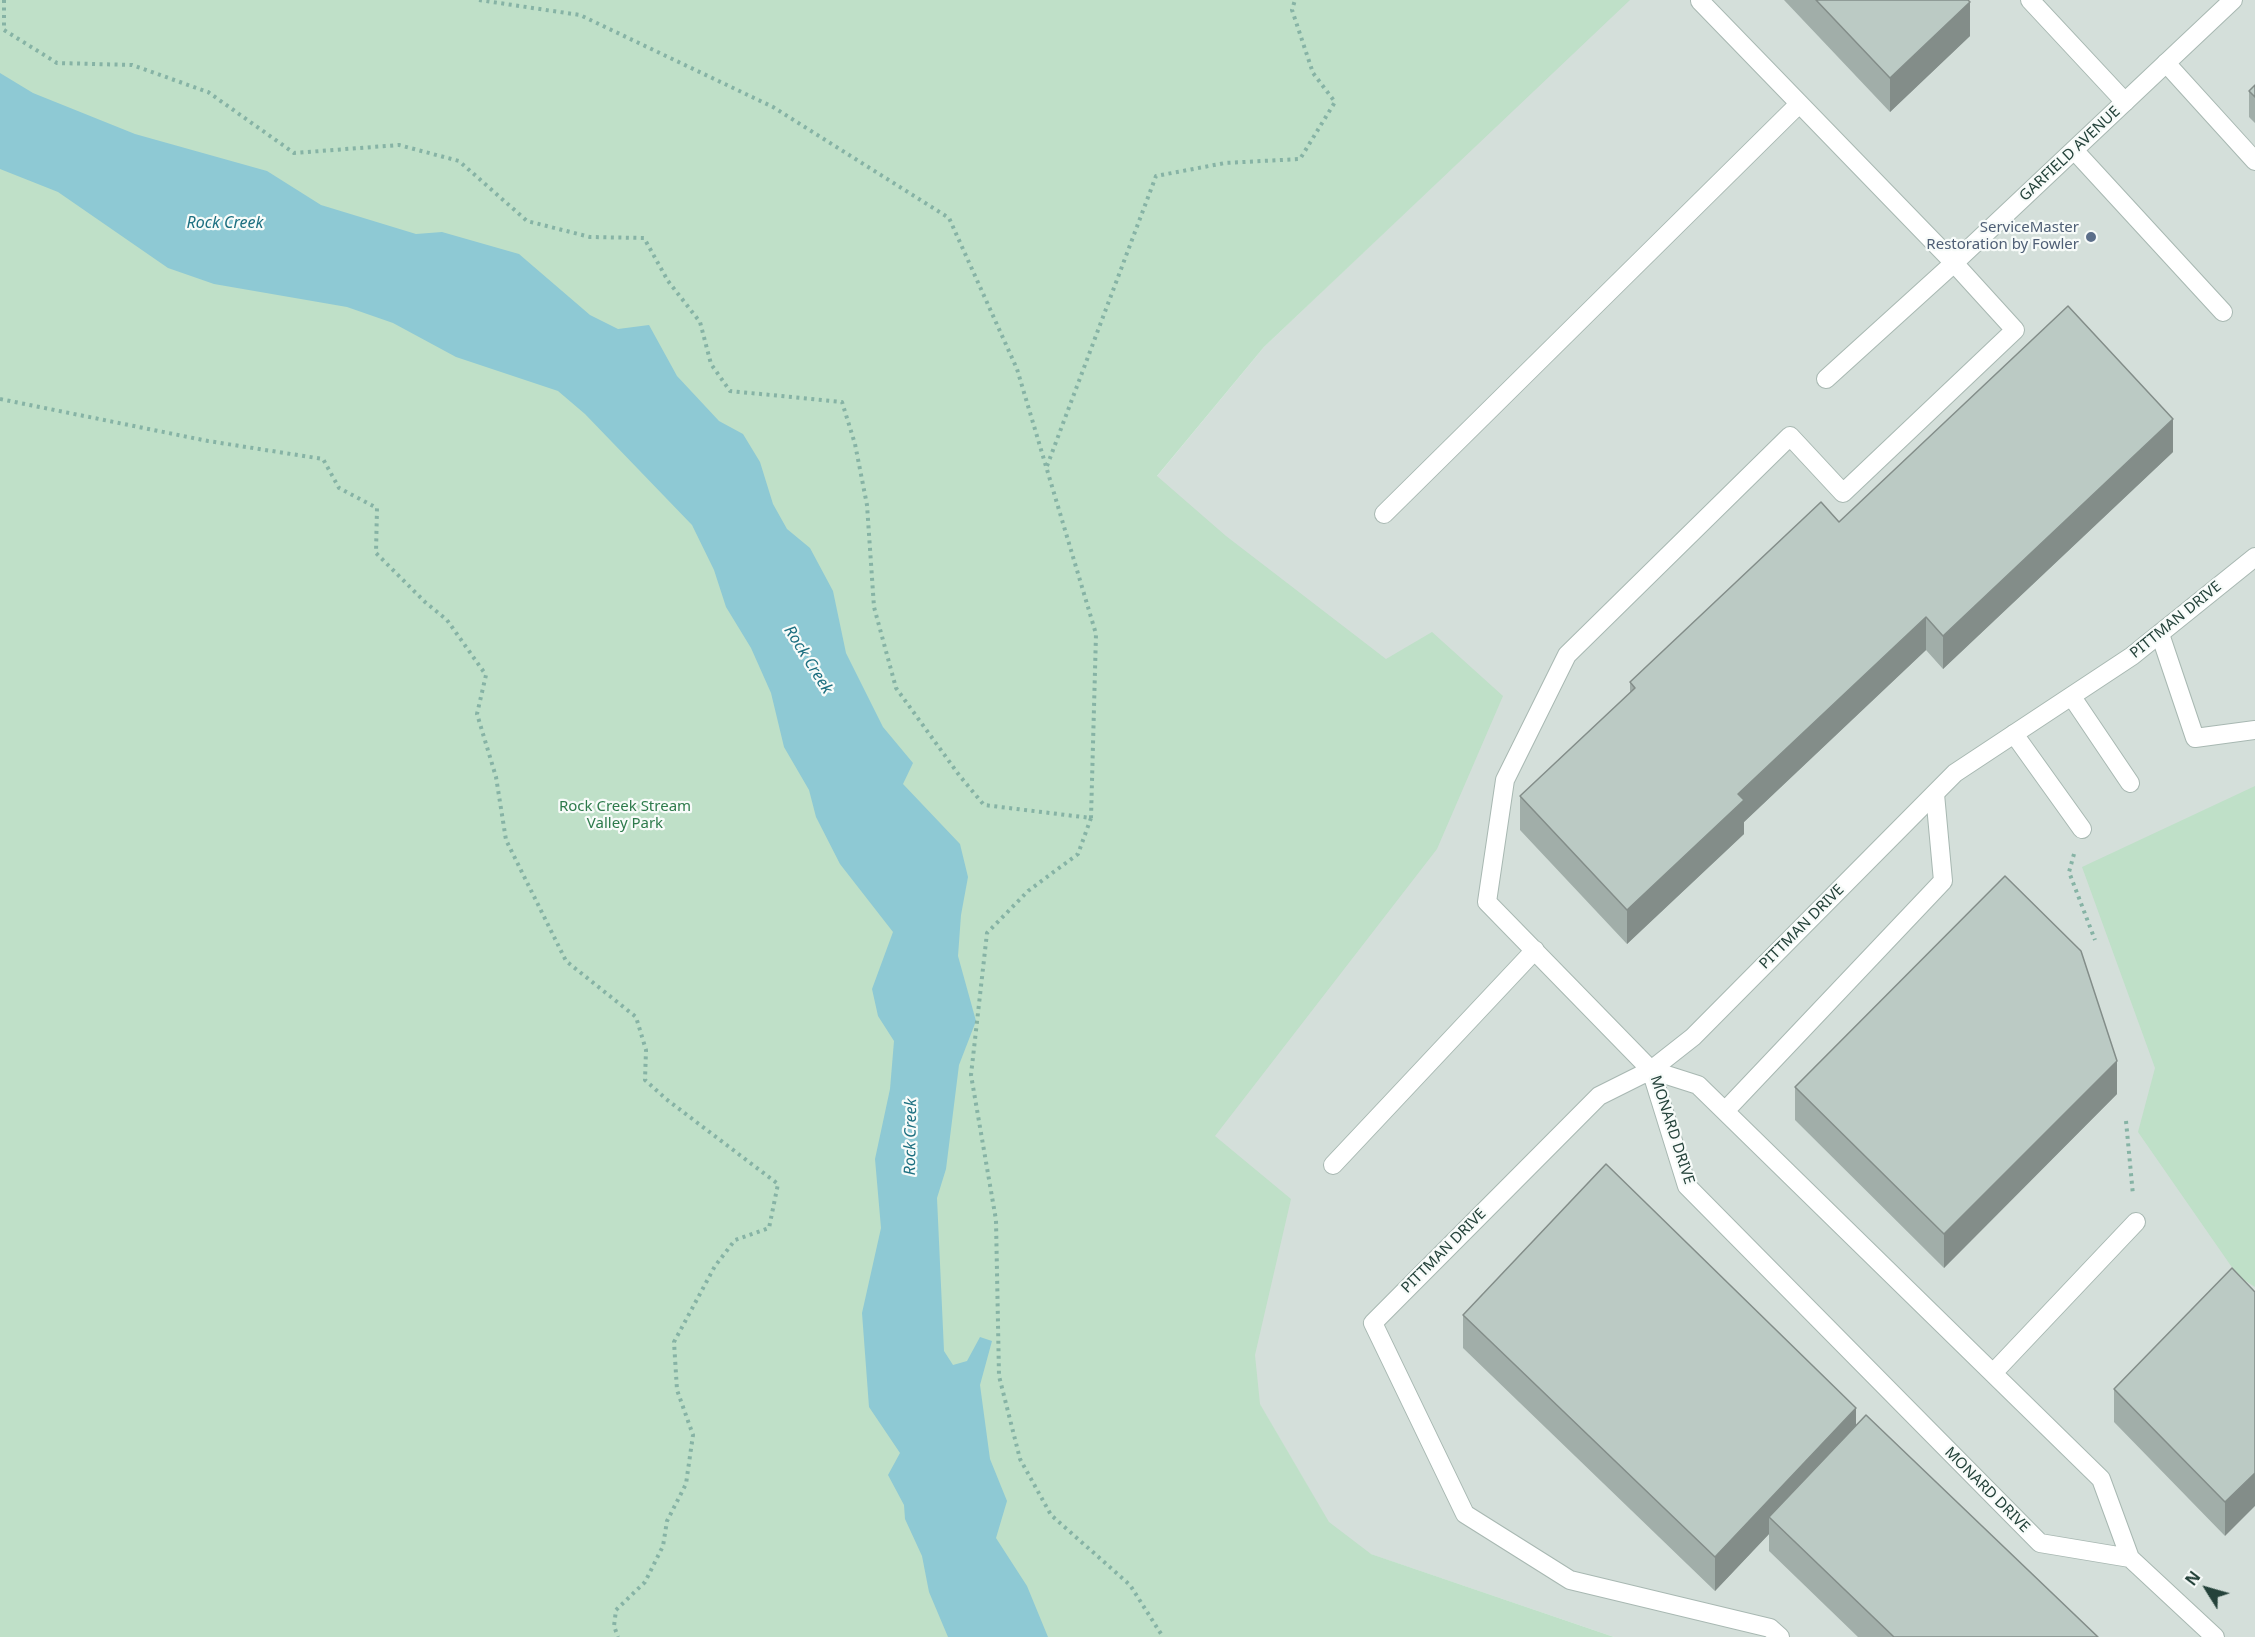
<!DOCTYPE html>
<html>
<head>
<meta charset="utf-8">
<style>
	body { margin:0 }
	#map { position:relative; width:2255px; height:1637px; overflow:hidden; background:#e6efeb; font-family:"Noto Sans",sans-serif }
	canvas { display:block }
	.north { position:absolute; left:2177px; top:1559px; width:60px; height:60px; -webkit-text-stroke:4px #f7fbf9; paint-order:stroke; rotate:307deg; font-size:16px; font-weight:700; line-height:24px; text-align:center; color:#24423a }
	.north::after { content:''; display:block; margin:auto; width:21px; height:27px; background:#24423a; clip-path:polygon(50% 0,100% 100%,50% 72%,0 100%) }
</style>
</head>
<body>
<div id="map">
<canvas width="2255" height="1637"></canvas>
<div class="north">N</div>
</div>
<script>
const c = document.querySelector('canvas').getContext('2d');
c.lineJoin = 'round';
function fill(path, color) {
  c.fillStyle = color;
  c.fill(path, 'evenodd');
}
function strokePath(path, color, width, dash) {
  c.strokeStyle = color;
  c.lineWidth = width;
  c.lineCap = dash ? 'butt' : 'round';
  c.setLineDash(dash || []);
  c.stroke(path);
}
function label(font, color, halo, rows, align = 'center') {
  c.font = font + ' "Noto Sans",sans-serif';
  c.lineWidth = 4.5;
  c.setLineDash([]);
  c.textBaseline = 'middle';
  c.strokeStyle = halo;
  c.fillStyle = color;
  for (const [text, x, y, turn = 0] of rows) {
    c.save();
    c.translate(x, y);
    c.rotate((+turn || 0) * Math.PI / 180);
    c.textAlign = isNaN(turn) ? turn : align;
    if (halo) c.strokeText(text, 0, 0);
    c.fillText(text, 0, 0);
    c.restore();
  }
}
const built = new Path2D(`
	M 1627,0 L 2255,0 L 2255,1637 L 1614,1637 L 1341,1544 L 1131,1183 L 1153,481 L 1264,347 Z`);
const green = new Path2D(`
	M 0,0 L 1630,0 L 1264,347 L 1157,476 L 1226,536 L 1386,659 L 1432,632 L 1503,696 L 1437,849 L 1215,1136 L 1291,1199 L 1255,1355 L 1260,1404 L 1329,1522 L 1371,1554 L 1614,1637 L 0,1637 Z
	M 2255,786 L 2255,1287 L 2238,1276 L 2138,1132 L 2155,1068 L 2082,867 Z`);
const water = new Path2D(`
	M 0,73 L 33,93 L 135,134 L 267,171 L 321,205 L 416,234 L 442,232 L 519,254 L 590,315 L 618,329 L 649,325 L 677,376 L 719,421 L 743,434 L 760,462 L 773,504 L 787,529 L 810,548 L 833,591 L 846,653 L 883,727 L 913,763 L 903,784 L 960,844 L 968,877 L 961,915 L 958,956 L 976,1021 L 959,1065 L 946,1169 L 937,1198 L 944,1351 L 953,1365 L 967,1361 L 980,1337 L 992,1341 L 980,1385 L 990,1459 L 1007,1501 L 996,1538 L 1027,1586 L 1048,1637 L 948,1637 L 929,1592 L 922,1556 L 905,1519 L 904,1505 L 888,1475 L 900,1453 L 869,1407 L 862,1313 L 881,1228 L 875,1159 L 890,1089 L 894,1041 L 878,1016 L 872,989 L 893,932 L 840,864 L 816,817 L 809,790 L 784,747 L 771,693 L 751,648 L 726,607 L 714,570 L 692,525 L 585,414 L 558,391 L 456,357 L 393,323 L 347,307 L 214,284 L 168,268 L 58,192 L 0,169 Z`);
const path = new Path2D(`
	M 4,0 L 4,30 L 57,63 L 132,65 L 208,92 L 294,153 L 399,145 L 459,161 L 527,221 L 590,237 L 644,238 L 668,281 L 700,322 L 711,364 L 730,391 L 842,402 L 855,444 L 867,505 L 874,607 L 896,688 L 959,775 L 984,805 L 1091,818 L 1078,854 L 1028,891 L 987,933 L 971,1075 L 996,1220 L 999,1376 L 1020,1459 L 1051,1515 L 1130,1585 L 1163,1637
	M 479,0 L 580,15 L 773,107 L 949,218 L 1017,369 L 1096,634 L 1091,818
	M 0,399 L 208,441 L 323,459 L 339,488 L 377,508 L 376,553 L 425,602 L 447,620 L 486,675 L 477,714 L 496,777 L 506,840 L 566,961 L 636,1017 L 646,1050 L 645,1080 L 666,1099 L 778,1184 L 769,1228 L 735,1240 L 715,1266 L 674,1342 L 677,1390 L 693,1435 L 686,1484 L 667,1521 L 663,1546 L 645,1582 L 616,1610 L 614,1626 L 618,1637
	M 1047,466 L 1156,176 L 1225,163 L 1300,159 L 1335,102 L 1313,73 L 1292,10 L 1295,0
	M 2074,854 L 2069,872 L 2095,940
	M 2126,1121 L 2133,1195`);
const lane = new Path2D(`
	M 2030,0 L 2125,102
	M 1700,1 L 1954,263 L 2015,330 L 1843,493 L 1790,436 L 1567,655 L 1505,780 L 1487,902 L 1651,1070 L 1687,1186 L 2040,1543 L 2130,1558
	M 2166,63 L 2255,161
	M 2074,150 L 2223,312
	M 1384,514 L 1799,104
	M 2160,634 L 2195,738 L 2255,730
	M 2072,697 L 2130,783
	M 2014,734 L 2082,829
	M 1651,1070 L 1599,1096 L 1373,1323 L 1465,1514 L 1570,1580 L 1770,1628 L 1780,1637
	M 1651,1070 L 1698,1085 L 2101,1479 L 2130,1558 L 2215,1637
	M 1725,1111 L 1943,881 L 1935,794
	M 1333,1165 L 1535,950
	M 1994,1372 L 2136,1222`);
const street = new Path2D(`
	M 1826,379 L 1954,263 L 2233,0
	M 1651,1070 L 1693,1037 L 1955,773 L 2132,656 L 2255,557`);
const wall = new Path2D(`
	M 1784,0 L 1968,0 L 1970,36 L 1890,112 Z
	M 2255,85 L 2255,123 L 2249,117 L 2249,91 Z
	M 2173,452 L 1943,669 L 1926,650 L 1744,822 L 1744,834 L 1627,944 L 1520,830 L 1520,796 L 1630,693 L 1630,682 L 1839,522 Z
	M 1795,1087 L 2117,1094 L 1944,1268 L 1795,1120 Z
	M 2255,1292 L 2225,1536 L 2114,1422 L 2114,1389 Z
	M 1463,1315 L 1856,1426 L 2098,1637 L 1858,1637 L 1769,1551 L 1769,1534 L 1715,1591 L 1463,1348 Z`);
const shadedWall = new Path2D(`
	M 1970,2 L 1970,36 L 1890,112 L 1890,78 Z
	M 2173,419 L 2173,452 L 1943,669 L 1943,636 Z
	M 1926,617 L 1926,650 L 1744,822 L 1744,834 L 1627,944 L 1627,910 L 1738,794 Z
	M 2117,1061 L 2117,1094 L 1944,1268 L 1944,1234 Z
	M 1856,1408 L 1856,1442 L 1769,1517 L 1769,1534 L 1715,1591 L 1715,1557 Z
	M 2255,1473 L 2255,1506 L 2225,1536 L 2225,1502 Z`);
const building = new Path2D(`
	M 1816,0 L 1968,0 L 1970,2 L 1890,78 Z
	M 2255,85 L 2255,97 L 2249,91 Z
	M 2068,306 L 2173,419 L 1943,636 L 1926,617 L 1738,794 L 1744,800 L 1627,910 L 1520,796 L 1635,688 L 1630,682 L 1821,502 L 1839,522 Z
	M 2005,876 L 2081,951 L 2117,1061 L 1944,1234 L 1795,1087 Z
	M 1606,1164 L 1856,1408 L 1715,1557 L 1463,1315 Z
	M 2232,1268 L 2255,1292 L 2255,1473 L 2225,1502 L 2114,1389 Z
	M 1866,1415 L 2098,1637 L 1894,1637 L 1769,1517 Z`);
const markers = [
	[2091,237,6,"#5c6f8a"]
];
const streetNames = [
	["GARFIELD AVENUE",2070,154,-43],
	["PITTMAN DRIVE",2176,620,-39],
	["PITTMAN DRIVE",1802,927,-45],
	["MONARD DRIVE",1672,1130,72],
	["PITTMAN DRIVE",1444,1251,-45],
	["MONARD DRIVE",1987,1490,45]
];
const serviceNames = [
	["ServiceMaster",2079,228],
	["Restoration by Fowler",2079,245]
];
const parkNames = [
	["Rock Creek Stream",625,807],
	["Valley Park",625,824]
];
const waterNames = [
	["Rock Creek",225,223],
	["Rock Creek",808,660,58],
	["Rock Creek",911,1137,-89]
];
fill(built, '#d4dfda');
fill(green, '#bfe0c8');
fill(water, '#8ec9d4');
strokePath(lane, '#a8b8b2', 20);
strokePath(street, '#a8b8b2', 20);
strokePath(path, '#86b3a5', 4, [3, 4.5]);
strokePath(lane, '#fff', 18);
strokePath(street, '#fff', 18);
fill(wall, '#a1aea9');
fill(shadedWall, '#838d89');
fill(building, '#bbcac4');
strokePath(building, '#838d89', 1.5);
for (const [x, y, r, color] of markers) {
  const dot = new Path2D();
  dot.arc(x, y, r, 0, 2 * Math.PI);
  c.fillStyle = color;
  c.fill(dot);
  strokePath(dot, '#f7fbf9', 2);
}
label('15px', '#24423a', '#f7fbf9', streetNames);
label('15px', '#4e5e75', '#f7fbf9', serviceNames, 'right');
label('15px', '#2d7a4b', '#f7fbf9', parkNames);
label('italic 16px', '#1c6f80', '#f7fbf9', waterNames);
</script>
</body>
</html>
